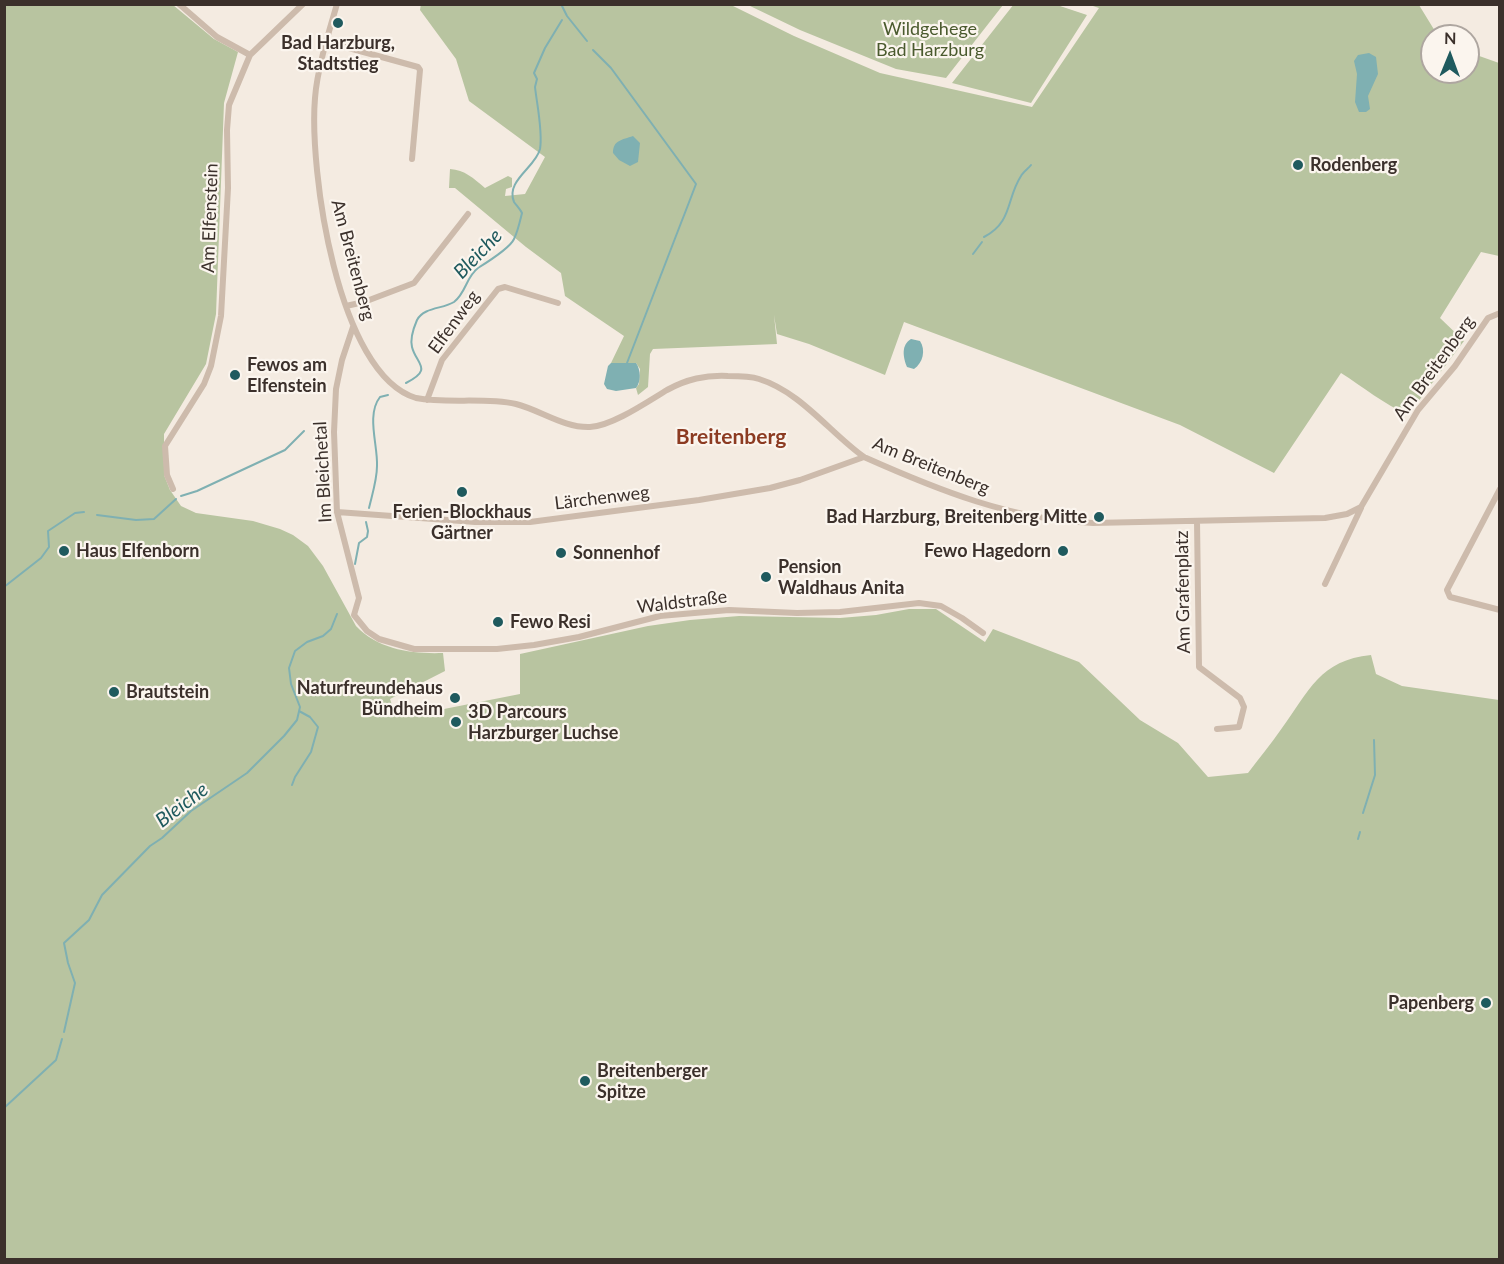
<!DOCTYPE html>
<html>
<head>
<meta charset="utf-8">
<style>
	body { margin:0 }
	#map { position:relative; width:1504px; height:1264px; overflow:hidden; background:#f4ebe1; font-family:Lato,sans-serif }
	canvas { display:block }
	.frame { position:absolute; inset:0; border:6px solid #3b302b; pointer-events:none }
	.north { position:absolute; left:1420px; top:24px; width:60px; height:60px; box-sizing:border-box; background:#fbf5ee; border:2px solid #aea6a0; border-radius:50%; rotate:1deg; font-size:16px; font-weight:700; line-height:24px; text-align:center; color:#3b302b }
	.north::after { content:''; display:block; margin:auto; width:21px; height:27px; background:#1f5a5e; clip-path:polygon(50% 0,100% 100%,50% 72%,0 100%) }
</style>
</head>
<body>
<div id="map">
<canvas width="1504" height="1264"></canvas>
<div class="frame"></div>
<div class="north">N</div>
</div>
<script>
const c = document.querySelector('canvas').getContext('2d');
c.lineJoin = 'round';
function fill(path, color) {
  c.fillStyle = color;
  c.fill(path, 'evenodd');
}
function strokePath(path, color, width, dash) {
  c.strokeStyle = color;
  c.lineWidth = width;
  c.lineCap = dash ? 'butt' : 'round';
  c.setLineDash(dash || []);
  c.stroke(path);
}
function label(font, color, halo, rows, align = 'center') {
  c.font = font + ' Lato,sans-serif';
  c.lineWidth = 4.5;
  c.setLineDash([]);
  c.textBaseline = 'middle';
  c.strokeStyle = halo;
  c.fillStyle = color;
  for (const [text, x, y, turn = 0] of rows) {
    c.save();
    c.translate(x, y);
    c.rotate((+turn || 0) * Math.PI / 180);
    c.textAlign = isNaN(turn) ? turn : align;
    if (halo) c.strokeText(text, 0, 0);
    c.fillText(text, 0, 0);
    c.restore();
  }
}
const green = new Path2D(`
	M 421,4 L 731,5 L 794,36 L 880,73 L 1032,107 L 1099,8 L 1090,5 L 1419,5 L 1438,36 L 1432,36 L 1432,72 L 1468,72 L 1468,52 L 1499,63 L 1499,256 L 1481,252 L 1440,318 L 1464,341 L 1408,415 C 1384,404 1363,387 1341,373 L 1274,473 L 1180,425 L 904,322 L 885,375 L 809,344 L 777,334 L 774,315 L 777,344 L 653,349 L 650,354 L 648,387 L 638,395 L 636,388 L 639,384 L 640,369 L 636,363 L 611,363 L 624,336 L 565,296 L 561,273 L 526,247 L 455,188 L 449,188 L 450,169 C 465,170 473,178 485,188 L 508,176 L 512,178 L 512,187 L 506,189 L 505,196 L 525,194 L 545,157 L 469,101 L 456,59 L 420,10 Z
	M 1014,4 L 1057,5 L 1087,15 L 1031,103 L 952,83 Z
	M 5,5 L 173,5 L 214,39 L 238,52 L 224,103 L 216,314 L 206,364 L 164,434 L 164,475 L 170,490 L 181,506 L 196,513 L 253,521 L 280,529 L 293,535 L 308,546 L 323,566 L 356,626 C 379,650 412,654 443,653 L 445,671 L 390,699 L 392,705 L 444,709 L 520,694 L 520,654 L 648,626 L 690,620 L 739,616 L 840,618 L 876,615 L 909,609 L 936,609 L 985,642 L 993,629 L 1079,662 L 1140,720 L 1178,743 L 1208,777 L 1248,773 C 1259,758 1271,744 1282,728 C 1309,691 1320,660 1371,655 L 1376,674 L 1402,686 L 1499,700 L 1499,1259 L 5,1260 Z
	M 748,5 L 1003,5 L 946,78 L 896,69 L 800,30 Z`);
const water = new Path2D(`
	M 1369,53 L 1376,57 L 1378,74 L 1368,96 L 1370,109 L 1366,112 L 1359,112 L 1355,102 L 1357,74 L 1354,61 L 1358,55 Z
	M 633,136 L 640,143 L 638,162 L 630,166 L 619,160 L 613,153 C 613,140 622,140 633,136 Z
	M 911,339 L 920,341 C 926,350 923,363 914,369 L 907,367 C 903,357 901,345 911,339 Z
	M 611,363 L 636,363 C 641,370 641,382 636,388 L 616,391 L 607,389 L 604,384 L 608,366 Z`);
const stream = new Path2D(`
	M 561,4 L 567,16 L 587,41
	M 593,50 L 611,68 L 696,184 L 627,363
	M 984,237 C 1013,222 1006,199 1021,176 C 1023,172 1028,169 1031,165
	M 973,254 L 982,242
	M 406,383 C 434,369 416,364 412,347 C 410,339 414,327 417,320 C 424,307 443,309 454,302 C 466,293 466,277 478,268 C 486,263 510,248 514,239 C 518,231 520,221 522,213 C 520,209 516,205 514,202 C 505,181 536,167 540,149 C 543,132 537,105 535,87 L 537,79 L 534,73 L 545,48 L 562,20
	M 181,496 L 197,491 L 285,450 L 304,431
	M 369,508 C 372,495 377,480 377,466 C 378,445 366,415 380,397 L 388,395
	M 97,515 L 136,520 L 154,519 L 176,499
	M 355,564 L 359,543 L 367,537 L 368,531 L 366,522
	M 4,587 L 41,558 L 49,547 L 48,531 L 75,513 L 84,512
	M 292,785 L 295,777 L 311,752 L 318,727 L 310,717 L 299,711
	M 1363,813 L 1375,775 L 1374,740
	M 1358,839 L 1360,832
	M 64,1032 L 75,983 L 68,963 L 64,943 L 89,920 L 102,895 L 150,846 L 162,838 L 191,811 L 247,773 L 284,736 L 297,720 L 300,707 L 291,684 L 289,668 L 295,651 L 307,642 L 323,636 L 331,629 L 337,614
	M 4,1108 L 56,1060 L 62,1039`);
const minor = new Path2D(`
	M 179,4 L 217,37 L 250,55
	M 337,4 C 329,31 317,70 315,98 C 309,169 337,374 416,398 C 449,404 483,397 516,404 C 540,410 564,428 590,427 C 612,426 647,402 667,390 C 687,379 705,375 728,376 C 737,376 750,376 759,379 C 801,392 830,433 864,457 C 938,490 1012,520 1093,523 L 1325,518 L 1347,514 L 1361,507 L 1418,410 L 1455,366 L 1488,318 L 1500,313
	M 327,42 L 418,67 L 420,70 L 412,159
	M 346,306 L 364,302 L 414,283 L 468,214
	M 353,327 L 342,360 L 336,389 L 334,432 L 337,512 L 359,598 L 354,615 L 367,631 L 379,639 L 414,649 L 497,649 L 534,645 L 579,637 L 660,616 L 729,610 L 797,613 L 840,612 L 919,603 L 941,606 L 962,618 L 983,633
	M 427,400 L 442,360 L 498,289 L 505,287 L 558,303
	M 173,489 L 167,475 L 165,446 L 204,384 L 211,366 L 221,316 L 228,188 L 227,130 L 229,105 L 250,55 L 303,4
	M 1500,489 L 1447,590 L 1450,597 L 1500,610
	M 337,512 L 475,522 L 530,522 L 699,500 L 770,488 L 800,480 L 864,457
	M 1197,521 L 1199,667 L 1240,698 L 1244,707 L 1239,727 L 1217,729
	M 1325,584 L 1361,508`);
const markers = [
	[338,23,6,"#1f5a5e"],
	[1298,165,6,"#1f5a5e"],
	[235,375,6,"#1f5a5e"],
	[462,492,6,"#1f5a5e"],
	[1099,517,6,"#1f5a5e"],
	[64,551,6,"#1f5a5e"],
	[1063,551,6,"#1f5a5e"],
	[561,553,6,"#1f5a5e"],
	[766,577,6,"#1f5a5e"],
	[498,622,6,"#1f5a5e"],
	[114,692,6,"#1f5a5e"],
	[455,698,6,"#1f5a5e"],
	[456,722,6,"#1f5a5e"],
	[1486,1003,6,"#1f5a5e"],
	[585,1081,6,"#1f5a5e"]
];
const parkNames = [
	["Wildgehege",930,29],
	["Bad Harzburg",930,50]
];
const poiNames = [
	["Bad Harzburg,",338,43,"center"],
	["Stadtstieg",338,64,"center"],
	["Rodenberg",1310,165],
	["Fewos am",247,365],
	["Elfenstein",247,386],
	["Ferien-Blockhaus",462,512,"center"],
	["Gärtner",462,533,"center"],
	["Bad Harzburg, Breitenberg Mitte",1087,517,"right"],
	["Haus Elfenborn",76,551],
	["Fewo Hagedorn",1051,551,"right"],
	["Sonnenhof",573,553],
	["Pension",778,567],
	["Waldhaus Anita",778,588],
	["Fewo Resi",510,622],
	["Naturfreundehaus",443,688,"right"],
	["Bündheim",443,709,"right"],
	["Brautstein",126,692],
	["3D Parcours",468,712],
	["Harzburger Luchse",468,733],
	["Papenberg",1474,1003,"right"],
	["Breitenberger",597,1071],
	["Spitze",597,1092]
];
const streetNames = [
	["Am Elfenstein",210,218,-88],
	["Am Breitenberg",353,260,75],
	["Elfenweg",454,322,-54],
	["Am Breitenberg",1434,368,-54],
	["Am Breitenberg",931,466,22],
	["Im Bleichetal",323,472,-93],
	["Lärchenweg",602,498,-7],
	["Am Grafenplatz",1183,592,-91],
	["Waldstraße",682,602,-7]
];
const waterNames = [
	["Bleiche",478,254,-46],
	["Bleiche",182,805,-37]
];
const quarterNames = [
	["Breitenberg",731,437]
];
fill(green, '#b8c4a0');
fill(water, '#7fb0b2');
strokePath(stream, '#7fb0b2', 2);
strokePath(minor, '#cdbbac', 6);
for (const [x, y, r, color] of markers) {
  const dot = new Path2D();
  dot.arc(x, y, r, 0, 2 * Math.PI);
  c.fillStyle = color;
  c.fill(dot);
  strokePath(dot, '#fbf5ee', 2);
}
label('18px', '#4a5a2e', '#fbf5ee', parkNames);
label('bold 18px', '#3b302b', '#fbf5ee', poiNames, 'left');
label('18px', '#3b302b', '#fbf5ee', streetNames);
label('italic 20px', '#1f5a5e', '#fbf5ee', waterNames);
label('bold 21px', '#8c3b22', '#fbf5ee', quarterNames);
</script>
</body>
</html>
